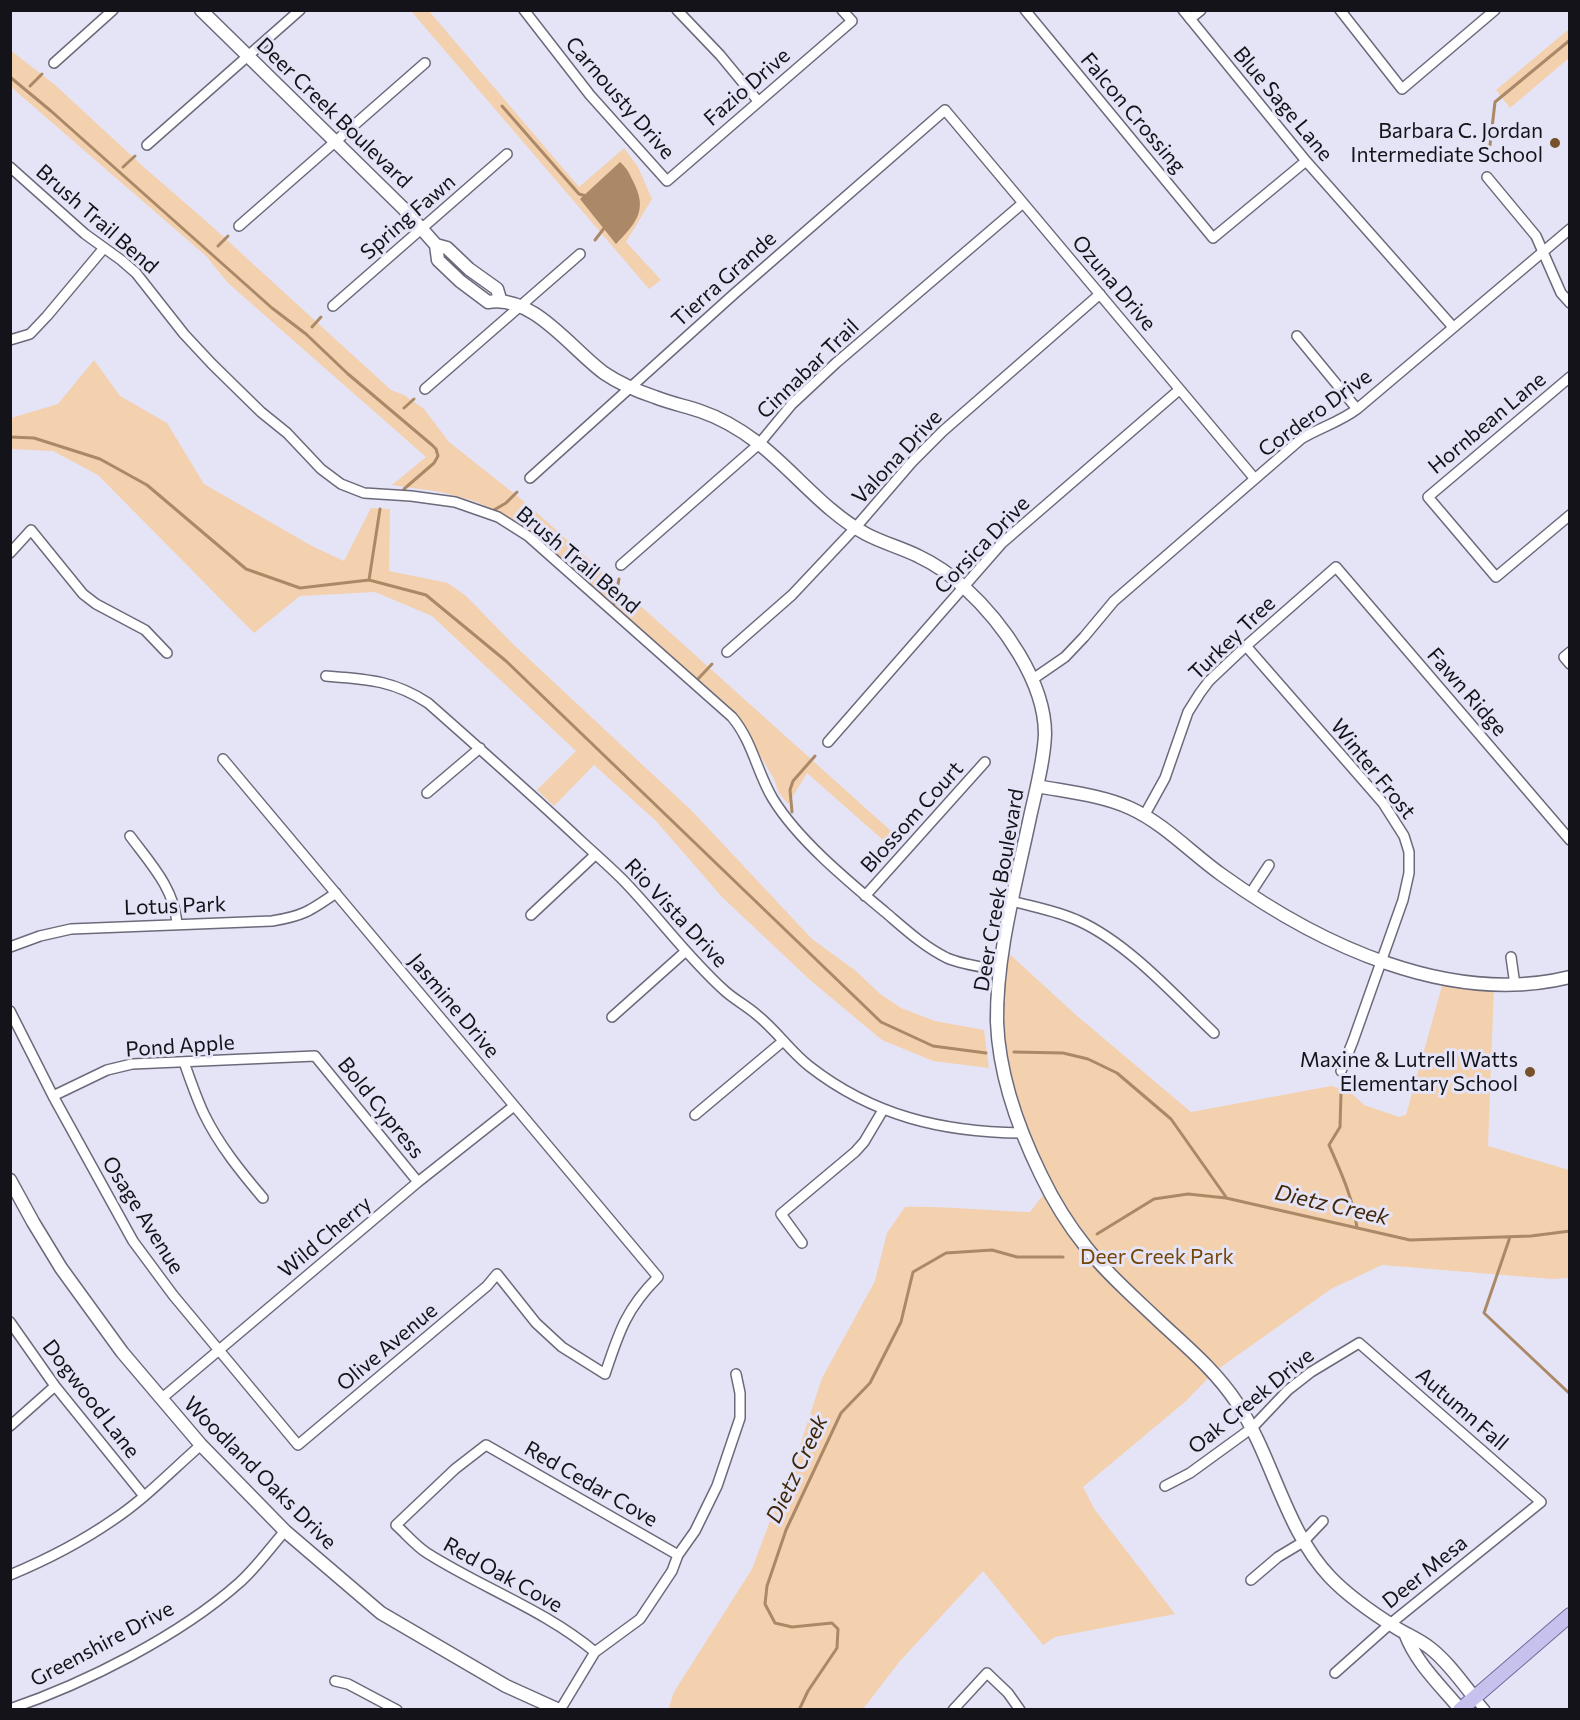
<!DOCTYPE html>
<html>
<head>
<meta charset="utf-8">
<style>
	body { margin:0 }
	#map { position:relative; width:1580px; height:1720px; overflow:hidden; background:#e5e4f7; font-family:Commissioner,sans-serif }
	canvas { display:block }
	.frame { position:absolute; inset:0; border:12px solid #131319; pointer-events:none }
</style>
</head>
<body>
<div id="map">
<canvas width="1580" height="1720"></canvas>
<div class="frame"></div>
</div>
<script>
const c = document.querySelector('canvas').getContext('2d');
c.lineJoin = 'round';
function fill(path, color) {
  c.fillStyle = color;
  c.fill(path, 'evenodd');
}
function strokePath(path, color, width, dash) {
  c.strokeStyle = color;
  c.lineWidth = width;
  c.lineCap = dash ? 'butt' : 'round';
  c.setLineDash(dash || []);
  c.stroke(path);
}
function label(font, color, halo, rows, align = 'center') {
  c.font = font + ' Commissioner,sans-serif';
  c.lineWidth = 6;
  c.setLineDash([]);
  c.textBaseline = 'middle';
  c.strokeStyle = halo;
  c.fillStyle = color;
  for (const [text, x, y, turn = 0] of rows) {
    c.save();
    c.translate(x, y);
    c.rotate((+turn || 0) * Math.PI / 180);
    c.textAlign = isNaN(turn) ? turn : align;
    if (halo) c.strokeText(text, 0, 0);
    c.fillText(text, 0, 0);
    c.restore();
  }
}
const green = new Path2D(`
	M 411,11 L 429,11 L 579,187 L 624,148 L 638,167 L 652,199 L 626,242 L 661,280 L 649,289 Z
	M 1569,29 L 1569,58 L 1510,108 L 1496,90 Z
	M 10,50 L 54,84 L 147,170 L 206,221 L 391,390 L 404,395 L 424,409 L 449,442 L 526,503 L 901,840 L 892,848 L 807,773 L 788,804 L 779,793 L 774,779 L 737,716 L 513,520 L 477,502 L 441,492 L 392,485 L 426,457 L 228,283 L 206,256 L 11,87 Z
	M 94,360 L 120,396 L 167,423 L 204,484 L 312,546 L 344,561 L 371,508 L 390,509 L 389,571 L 448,583 L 466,596 L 514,645 L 692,811 L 812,939 L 856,971 L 879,993 L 901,1008 L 935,1021 L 984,1030 L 989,1068 L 933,1061 L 882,1040 L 810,980 L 722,897 L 656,821 L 594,765 L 554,806 L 537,790 L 576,751 L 432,616 L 375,592 L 300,596 L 254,633 L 98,475 L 53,451 L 11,449 L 11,418 L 58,404 Z
	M 1004,949 L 1076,1015 L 1191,1112 L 1331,1086 L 1349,1091 L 1364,1105 L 1399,1117 L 1406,1115 L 1444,979 L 1494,985 L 1488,1146 L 1569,1170 L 1569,1278 L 1552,1279 L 1382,1265 L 1331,1289 L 1214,1372 L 1186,1401 L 1083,1487 L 1095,1510 L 1175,1614 L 1055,1637 L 1043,1645 L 983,1571 L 900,1661 L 863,1709 L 668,1710 L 674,1692 L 752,1569 L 770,1521 L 790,1476 L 822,1378 L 875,1281 L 887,1233 L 905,1207 C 947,1206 988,1211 1030,1212 L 1048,1189 L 1021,1133 L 997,1024 Z`);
const water = new Path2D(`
	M 620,162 C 627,168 629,173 633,181 C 648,210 637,222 616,244 L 580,199 Z`);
const stream = new Path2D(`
	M 10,77 L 51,111 L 272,308 L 306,334 L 348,374 L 432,445 L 436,449 L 438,456 L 434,463 L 404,489
	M 30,86 L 42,74
	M 502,106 L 579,194 L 586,196
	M 1490,145 L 1495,102 L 1570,40
	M 123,167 L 135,156
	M 595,240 L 605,227
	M 218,246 L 228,236
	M 312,327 L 321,317
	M 404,408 L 414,399
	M 10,437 L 34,438 L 100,459 L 147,485 L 246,569 L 300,588 L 369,580 L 426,595 L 506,661 L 881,1022 L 933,1046 L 986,1053
	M 494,510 L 506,503 L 517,492
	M 369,580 L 380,509
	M 614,604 L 619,579
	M 698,679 L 712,664
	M 792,812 L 790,790 L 793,781 L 815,756
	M 1014,1052 L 1063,1053 L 1088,1059 L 1117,1073 L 1171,1119 L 1226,1197
	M 1341,1093 L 1340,1127 L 1329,1145 C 1341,1172 1353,1198 1357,1228
	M 1097,1234 L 1154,1199 L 1188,1194 L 1226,1198 L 1410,1240 L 1531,1236 L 1570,1231
	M 1510,1237 L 1484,1313 L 1570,1394
	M 799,1710 L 808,1691 L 837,1648 L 838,1629 L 832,1623 L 792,1627 L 775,1623 L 765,1604 L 767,1586 L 786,1530 L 841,1413 L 870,1383 L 901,1322 L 913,1272 L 946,1253 L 992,1250 L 1017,1257 L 1063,1257`);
const street = new Path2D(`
	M 524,10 L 590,95 L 667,181 L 852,21 L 842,10
	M 677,10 L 720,55 L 758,101
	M 1025,10 L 1213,238 L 1306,161
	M 1183,10 L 1306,161 L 1453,327
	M 1340,10 L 1402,89 L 1495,10
	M 1190,19 L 1201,10
	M 54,63 L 113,10
	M 147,145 L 300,10
	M 10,167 L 85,234 L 121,260 L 136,273 L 184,334 L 212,364 L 261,412 L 287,433 L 321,469 L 341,484 L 364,493 L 411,496 L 455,502 L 498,517 L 528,536 L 732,717 C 753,742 757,773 773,799 C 798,840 848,881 885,912 C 905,929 923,946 947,958 C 963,965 983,967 1000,970
	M 1487,177 L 1536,236 L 1561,293 L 1570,303
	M 239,226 L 425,63
	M 333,306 L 507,154
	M 1297,336 L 1357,409
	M 10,340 L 30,334 L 47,316 L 104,248
	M 1570,377 L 1428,497 L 1496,577 L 1570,515
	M 425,389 L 580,254
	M 530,478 L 734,294 L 945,110 L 1255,479
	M 10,553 L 31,530 L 83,594 L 96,604 L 145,630 L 167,653
	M 621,565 L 759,444 L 792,404 L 836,363 L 1023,203
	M 1246,646 L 1383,803 L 1404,836 L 1409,852 L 1409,873 L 1403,900 L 1353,1041 L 1341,1071
	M 727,652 L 792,595 L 856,527 L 912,462 L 943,431 L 1100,294
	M 1570,652 L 1564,657 L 1570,664
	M 326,676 C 366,679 393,680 428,703 C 479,748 530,793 580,840 C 594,853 609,866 623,880 C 658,916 687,957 725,991 C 735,1000 747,1006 757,1015 C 776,1030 790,1051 809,1066 C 873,1116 942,1132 1021,1133
	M 1033,679 L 1065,657 L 1084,637 L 1114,601 L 1301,439 C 1319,428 1340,422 1357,409 L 1570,229
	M 828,742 L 1002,543 L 1179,390
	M 427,793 L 480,748
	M 1144,816 L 1165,778 L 1188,712 L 1200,693 L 1209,681 L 1246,646 L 1336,567 L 1570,840
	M 130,836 C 150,863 174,888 177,923
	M 1250,894 L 1269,865
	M 865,896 L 985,762
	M 1012,901 C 1034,907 1058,911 1079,921 C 1129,944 1174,995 1214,1033
	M 531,915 L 595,855
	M 10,947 L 40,936 L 71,929 L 272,921 C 303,916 310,911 336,893
	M 1511,957 L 1515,985
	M 10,1011 L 53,1096 L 133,1241 L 173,1295 L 298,1445 L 487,1286 L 497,1274 L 536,1323 L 562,1347 L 605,1374 C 619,1332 626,1309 658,1277 L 223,759
	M 612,1017 L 686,951
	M 184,1062 C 190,1079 196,1097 204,1114 C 219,1145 241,1172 263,1198
	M 53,1096 L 107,1070 L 132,1064 L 315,1056 L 418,1182
	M 695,1115 L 782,1042
	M 802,1243 L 781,1214 L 855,1152 L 864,1142 L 883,1110
	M 10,1322 L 55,1386 L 144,1496
	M 161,1399 L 418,1182 L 514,1106
	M 10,1426 L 55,1386
	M 1165,1486 L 1190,1473 L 1252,1428 L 1288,1390 L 1311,1372 L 1359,1343 L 1541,1502 L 1390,1624 L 1335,1673
	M 10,1575 C 46,1560 81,1542 113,1520 C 145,1499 172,1470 201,1445
	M 1251,1580 L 1278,1557 L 1303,1542 L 1323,1521
	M 595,1652 C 545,1610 482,1588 427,1553 C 416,1546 406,1534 396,1525 L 455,1469 L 486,1445 L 678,1555
	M 335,1681 L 348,1684 L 397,1710
	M 1474,1697 L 1485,1710
	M 10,1709 C 86,1683 179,1636 239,1583 C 256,1568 270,1548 285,1531
	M 560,1710 L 595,1652 L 640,1619 L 672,1571 L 678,1555 L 695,1531 L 717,1486 L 740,1418 L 740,1393 L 736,1374
	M 953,1710 L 987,1673 L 1008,1693 L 1020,1710`);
const secondary = new Path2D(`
	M 201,10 L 404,209 L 436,245 L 438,260 L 460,281 L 488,302 C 533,294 571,349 604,373 C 620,384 637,391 655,397 C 670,403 685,406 700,411 C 721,418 741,430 758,443 C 795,472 825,512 866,534 C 883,543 902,548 918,556 C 935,564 952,576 965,588 C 1002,622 1045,681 1045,734 C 1044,761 1036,790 1030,817 C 1016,884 996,954 997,1022 C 999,1075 1018,1128 1041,1175 C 1053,1200 1069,1226 1086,1247 C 1107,1274 1135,1298 1159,1321 C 1187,1347 1216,1371 1237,1403 C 1273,1457 1285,1530 1330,1577 C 1349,1597 1374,1614 1398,1629 C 1408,1635 1420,1640 1430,1648 C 1447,1661 1460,1680 1474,1697
	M 436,245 L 447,248 L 469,269 L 497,289 L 500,299
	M 1037,786 C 1068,792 1101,795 1130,808 C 1165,824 1191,853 1222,875 C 1318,944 1449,1007 1570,977
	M 10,1180 L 33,1222 L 61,1268 L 122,1352 L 201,1445 L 285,1531 L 381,1613 L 506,1686 L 559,1710
	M 1405,1633 C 1416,1663 1440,1685 1460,1709`);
const primary = new Path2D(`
	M 1460,1710 L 1570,1615`);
const markers = [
	[1555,143,6,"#76522c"],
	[1530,1072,6,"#76522c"]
];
const streetNames = [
	["Fazio Drive",747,87,-41],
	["Carnousty Drive",620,98,49],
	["Blue Sage Lane",1283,104,50],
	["Deer Creek Boulevard",334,113,44],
	["Falcon Crossing",1133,113,50],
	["Spring Fawn",408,217,-41],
	["Brush Trail Bend",97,219,41],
	["Tierra Grande",724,279,-42],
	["Ozuna Drive",1114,283,50],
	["Cinnabar Trail",808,369,-44],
	["Cordero Drive",1315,413,-36],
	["Hornbean Lane",1487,423,-40],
	["Valona Drive",897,457,-47],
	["Corsica Drive",982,545,-46],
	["Brush Trail Bend",578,560,40],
	["Turkey Tree",1232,638,-44],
	["Fawn Ridge",1467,692,49],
	["Winter Frost",1373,769,51],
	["Blossom Court",912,817,-48],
	["Deer Creek Boulevard",999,890,-80],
	["Lotus Park",175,906,-2],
	["Rio Vista Drive",676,913,47],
	["Jasmine Drive",454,1006,50],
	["Pond Apple",180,1046,-4],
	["Bold Cypress",381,1108,51],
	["Osage Avenue",143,1215,58],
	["Wild Cherry",325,1237,-40],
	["Olive Avenue",387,1347,-40],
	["Dogwood Lane",91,1399,52],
	["Oak Creek Drive",1251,1401,-39],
	["Autumn Fall",1462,1409,41],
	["Woodland Oaks Drive",260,1473,45],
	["Red Cedar Cove",591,1484,30],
	["Deer Mesa",1425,1572,-39],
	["Red Oak Cove",503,1575,29],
	["Greenshire Drive",102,1644,-28]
];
const poiNames = [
	["Barbara C. Jordan",1543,131],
	["Intermediate School",1543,155],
	["Maxine & Lutrell Watts",1518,1060],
	["Elementary School",1518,1084]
];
const parkNames = [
	["Deer Creek Park",1157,1257]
];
const waterNames = [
	["Dietz Creek",1332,1205,13],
	["Dietz Creek",797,1469,-65]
];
fill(green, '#f3d0ae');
fill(water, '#ac8966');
strokePath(stream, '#ac8966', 3);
strokePath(street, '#6b6a7b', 12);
strokePath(secondary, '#6b6a7b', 15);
strokePath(primary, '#6f6b9b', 16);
strokePath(street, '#fff', 9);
strokePath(secondary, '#fff', 12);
strokePath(primary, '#c7c2ed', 14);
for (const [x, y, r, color] of markers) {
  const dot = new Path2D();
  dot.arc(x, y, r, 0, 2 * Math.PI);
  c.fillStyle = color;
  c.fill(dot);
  strokePath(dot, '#e5e4f7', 2);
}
label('21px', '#131319', '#e5e4f7', streetNames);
label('21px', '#131319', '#e5e4f7', poiNames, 'right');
label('21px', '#764607', '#e5e4f7', parkNames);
label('italic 22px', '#402709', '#e5e4f7', waterNames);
</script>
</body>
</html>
